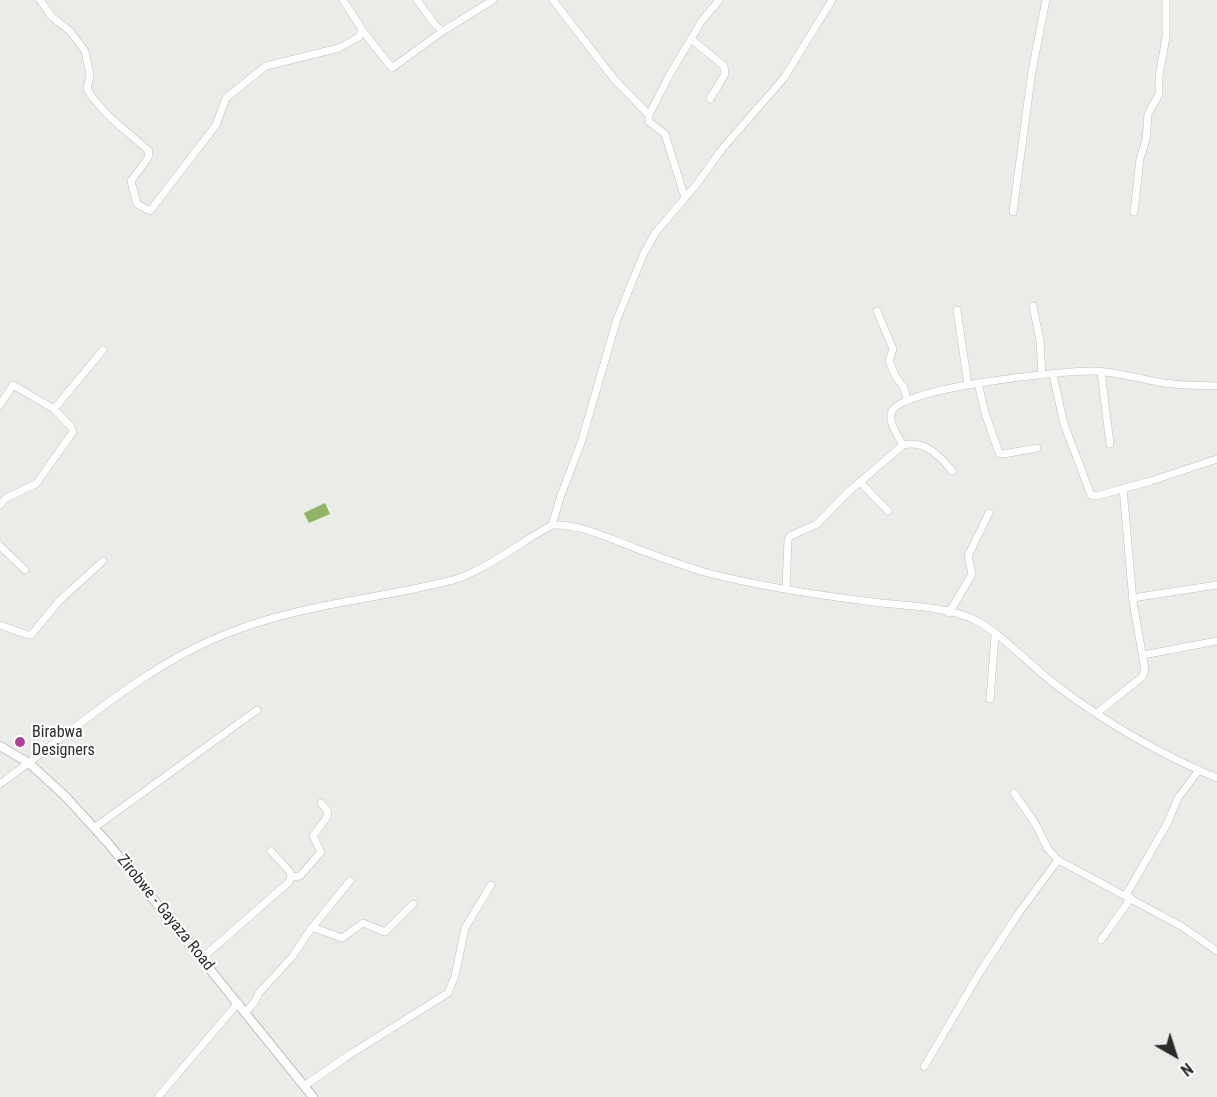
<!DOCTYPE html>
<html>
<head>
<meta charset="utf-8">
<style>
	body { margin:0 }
	#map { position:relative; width:1217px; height:1097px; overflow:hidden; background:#eaece8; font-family:"Roboto Condensed",sans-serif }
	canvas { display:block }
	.north { position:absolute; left:1145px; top:1025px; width:60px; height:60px; -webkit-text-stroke:4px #fff; paint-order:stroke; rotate:141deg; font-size:16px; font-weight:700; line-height:24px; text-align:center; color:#2b2c2b }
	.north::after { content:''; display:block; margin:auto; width:21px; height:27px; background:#2b2c2b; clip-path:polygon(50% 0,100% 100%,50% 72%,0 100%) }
</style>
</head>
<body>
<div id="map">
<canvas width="1217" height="1097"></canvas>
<div class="north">N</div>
</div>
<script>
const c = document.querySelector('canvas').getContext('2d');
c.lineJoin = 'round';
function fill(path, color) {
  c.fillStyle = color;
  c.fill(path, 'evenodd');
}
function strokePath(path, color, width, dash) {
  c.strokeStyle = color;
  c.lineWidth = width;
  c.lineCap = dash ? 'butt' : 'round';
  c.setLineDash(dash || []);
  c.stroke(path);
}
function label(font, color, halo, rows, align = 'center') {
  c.font = font + ' "Roboto Condensed",sans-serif';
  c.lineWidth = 4.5;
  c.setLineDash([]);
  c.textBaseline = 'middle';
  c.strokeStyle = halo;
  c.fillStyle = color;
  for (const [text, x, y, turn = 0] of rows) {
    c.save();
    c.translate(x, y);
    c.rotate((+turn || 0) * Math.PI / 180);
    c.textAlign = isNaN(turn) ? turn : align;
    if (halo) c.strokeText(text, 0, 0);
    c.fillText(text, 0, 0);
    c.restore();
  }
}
const water = new Path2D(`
	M 325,503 L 330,514 L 309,523 L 304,513 Z`);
const minor = new Path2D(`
	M 40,0 L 52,17 L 70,31 L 85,51 L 90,75 L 87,89 C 103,115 127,131 149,151 L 148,158 L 131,181 L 137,204 L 150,211 L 216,125 L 226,98 L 266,66 L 339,48 L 359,37 L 362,30 L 360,26 L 343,0
	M 417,0 L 436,26 L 443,31 L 493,0
	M 553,0 L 614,79 L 649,115 L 649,122 L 665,134 L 685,198
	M 362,30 L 392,68 L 443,31
	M 691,39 L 724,66 L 725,74 L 710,99
	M 649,115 L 670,74 L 701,22 L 719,0
	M 1013,212 L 1032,71 L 1046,0
	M 1134,212 L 1140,159 L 1146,140 L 1148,114 L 1159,94 L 1159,76 L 1166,37 L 1166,0
	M 1033,306 L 1040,341 L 1042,375
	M 957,310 L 968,385
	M 877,311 L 893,349 L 889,361 L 896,377 L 904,388 L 907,400
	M 1101,372 L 1110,444
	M 1053,375 L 1064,424 L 1091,495 L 1096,496 L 1151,481 L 1217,459
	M 978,383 L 985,413 L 999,453 L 1003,454 L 1037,448
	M 0,405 L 13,385 L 54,409
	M 903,445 C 898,436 887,421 892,411 C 905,387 1061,371 1091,371 C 1114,371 1136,378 1158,382 C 1177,386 1198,385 1217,386
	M 860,482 L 888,511
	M 0,505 L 6,498 L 36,484 L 70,436 L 73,432 L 71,427 L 54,409 L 103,350
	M 552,525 L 561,495 L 581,443 L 617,319 L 644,253 L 656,232 L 696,185 L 722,149 L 784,78 L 832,0
	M 0,546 L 25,570
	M 786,589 L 788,540 L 790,536 L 817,524 L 846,494 L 903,445 C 925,440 939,455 952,471
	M 1132,598 L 1217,585
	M 949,613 L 972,574 L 968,556 L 989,513
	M 0,625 L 28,635 L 31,635 L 60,600 L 103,561
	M 1143,655 L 1217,641
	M 990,699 L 995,635
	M 1097,713 L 1142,677 L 1145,670 L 1133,602 L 1123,488
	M 0,784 C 74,731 144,665 231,632 C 259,621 290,613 319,607 C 356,599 394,594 431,585 C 441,583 452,581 462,577 C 495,564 522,541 552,525 C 581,524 608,538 635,548 C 659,557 683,566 708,573 C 762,587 817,595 873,602 C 903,606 947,606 975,620 C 1003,634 1033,669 1060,688 C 1108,724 1162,755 1217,778
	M 1014,793 L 1035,823 L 1048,849 L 1058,860 L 1181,926 L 1217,951
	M 94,828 L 257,710
	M 291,877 L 300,876 L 321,852 L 313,836 L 327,817 L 328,812 L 321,803
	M 1126,895 L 1168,822 L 1178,798 L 1199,770
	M 312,927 L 342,938 L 363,923 L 385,932 L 413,904
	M 1101,940 L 1131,898
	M 202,958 L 289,882 L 291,877 L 290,872 L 271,851
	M 245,1013 L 255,1001 L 259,993 L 292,957 L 310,930 L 350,881
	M 924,1067 L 980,972 L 1018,914 L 1058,860
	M 304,1086 L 349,1055 L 448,993 L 455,976 L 465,928 L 491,885
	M 158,1097 L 238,1003`);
const tertiary = new Path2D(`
	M 0,746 L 29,763 L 65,796 L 108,843 L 313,1097`);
const markers = [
	[20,742,6,"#b33e97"]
];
const poiNames = [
	["Birabwa",32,733],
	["Designers",32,751]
];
const streetNames = [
	["Zirobwe - Gayaza Road",165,913,51]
];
fill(water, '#91b466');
strokePath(minor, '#bec0bd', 8);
strokePath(tertiary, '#bec0bd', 10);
strokePath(minor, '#fff', 7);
strokePath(tertiary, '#fff', 8);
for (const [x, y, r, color] of markers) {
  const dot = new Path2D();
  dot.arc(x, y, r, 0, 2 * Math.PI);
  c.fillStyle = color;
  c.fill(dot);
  strokePath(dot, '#fff', 2);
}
label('16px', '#2b2c2b', '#fff', poiNames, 'left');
label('16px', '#2b2c2b', '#fff', streetNames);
</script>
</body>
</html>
